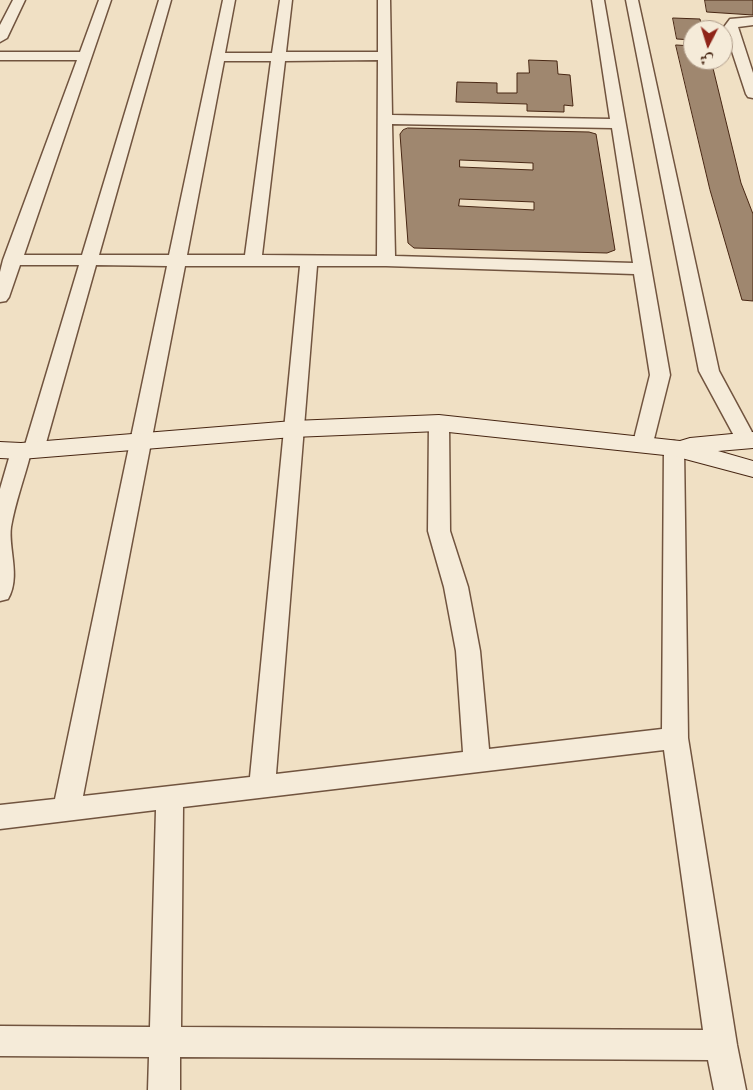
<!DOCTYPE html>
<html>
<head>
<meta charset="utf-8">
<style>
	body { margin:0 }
	#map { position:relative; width:753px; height:1090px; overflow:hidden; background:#f0e0c4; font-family:"IM FELL French Canon",Amiri,serif }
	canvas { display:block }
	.north { position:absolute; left:683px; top:20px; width:50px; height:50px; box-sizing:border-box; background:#f5ebd9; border:1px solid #af9c8a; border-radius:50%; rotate:185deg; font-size:14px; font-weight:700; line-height:20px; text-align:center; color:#472613 }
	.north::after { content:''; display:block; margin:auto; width:18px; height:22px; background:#8f2418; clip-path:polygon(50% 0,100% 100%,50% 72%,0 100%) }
</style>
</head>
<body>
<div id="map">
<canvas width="753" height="1090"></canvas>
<div class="north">ش</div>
</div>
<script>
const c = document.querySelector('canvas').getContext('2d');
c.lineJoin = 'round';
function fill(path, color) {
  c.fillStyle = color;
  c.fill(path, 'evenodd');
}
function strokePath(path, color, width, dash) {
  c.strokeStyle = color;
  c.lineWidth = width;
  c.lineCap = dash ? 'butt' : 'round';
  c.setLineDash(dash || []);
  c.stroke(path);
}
const building = new Path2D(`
	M 705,0 L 753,0 L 753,15 L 707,12 Z
	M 673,18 L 700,19 L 702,30 L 693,30 L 693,40 L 677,39 Z
	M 676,45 L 693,46 L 693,60 L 711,60 L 741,183 L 753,214 L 753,301 L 742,300 L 710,190 Z
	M 529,60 L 557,61 L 558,74 L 570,75 L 573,106 L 564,105 L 564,112 L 527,111 L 527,104 L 456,102 L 457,82 L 497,83 L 497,93 L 517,93 L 517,73 L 529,73 Z
	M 408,128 L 589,132 L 596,134 L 615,250 L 607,253 L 414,248 L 408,243 L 400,134 L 403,130 ZM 460,160 L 533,163 L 533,170 L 460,167 ZM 460,199 L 534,202 L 534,210 L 459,206 Z`);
const street = new Path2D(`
	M 13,0 L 25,0 L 7,38 L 0,42 L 0,25 Z
	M 99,0 L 111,0 L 24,255 L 82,255 L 159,0 L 171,0 L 99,255 L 169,255 L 223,0 L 235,0 L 225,53 L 272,53 L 280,0 L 292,0 L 286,52 L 378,52 L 378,0 L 390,0 L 392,115 L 610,119 L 592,0 L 604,0 L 670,375 L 653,443 L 650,448 L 643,450 L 636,448 L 633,443 L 650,375 L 634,274 L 386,266 L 317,266 L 276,774 L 463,752 L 456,651 L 444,587 L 428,531 L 429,423 L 432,418 L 439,417 L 446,418 L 449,423 L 450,531 L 468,587 L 480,651 L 489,749 L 662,729 L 664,448 L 667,443 L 674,441 L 681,443 L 684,448 L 688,738 L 737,1045 L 746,1090 L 714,1090 L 708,1060 L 180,1057 L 180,1090 L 148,1090 L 149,1057 L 0,1056 L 0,1026 L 150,1027 L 156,810 L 0,829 L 0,805 L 55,799 L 167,266 L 96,265 L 44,450 L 41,455 L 30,456 C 24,479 15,503 11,527 C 8,548 21,577 8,599 L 0,601 L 0,489 L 11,451 L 14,446 L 25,445 L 79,265 L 20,265 L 9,297 L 6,301 L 0,302 L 0,272 L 3,260 L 77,60 L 0,60 L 0,52 L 80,52 ZM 378,60 L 377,256 L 262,255 L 285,61 ZM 224,61 L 271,61 L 245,255 L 187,255 ZM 392,124 L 612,128 L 633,263 L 395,256 ZM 185,266 L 300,266 L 250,777 L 83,796 ZM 664,750 L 703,1030 L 181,1027 L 183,807 Z
	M 626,0 L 638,0 L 719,371 L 753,434 L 753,445 L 746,447 L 739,445 L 699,371 Z
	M 753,17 L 753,25 L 738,27 L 753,73 L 753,98 L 748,97 L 746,94 L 724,27 L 730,19 Z`);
const secondary = new Path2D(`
	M 439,415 L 680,441 L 690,438 L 753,432 L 753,448 L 718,451 L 753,461 L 753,477 L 674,456 L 439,431 L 293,437 L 21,459 L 0,458 L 0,442 L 21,443 L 293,421 Z`);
fill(building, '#9f876f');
strokePath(building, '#472613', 1);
strokePath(street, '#71543f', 3);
strokePath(secondary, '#472613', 2);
fill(street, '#f5ebd9');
fill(secondary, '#f5ebd9');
</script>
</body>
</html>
